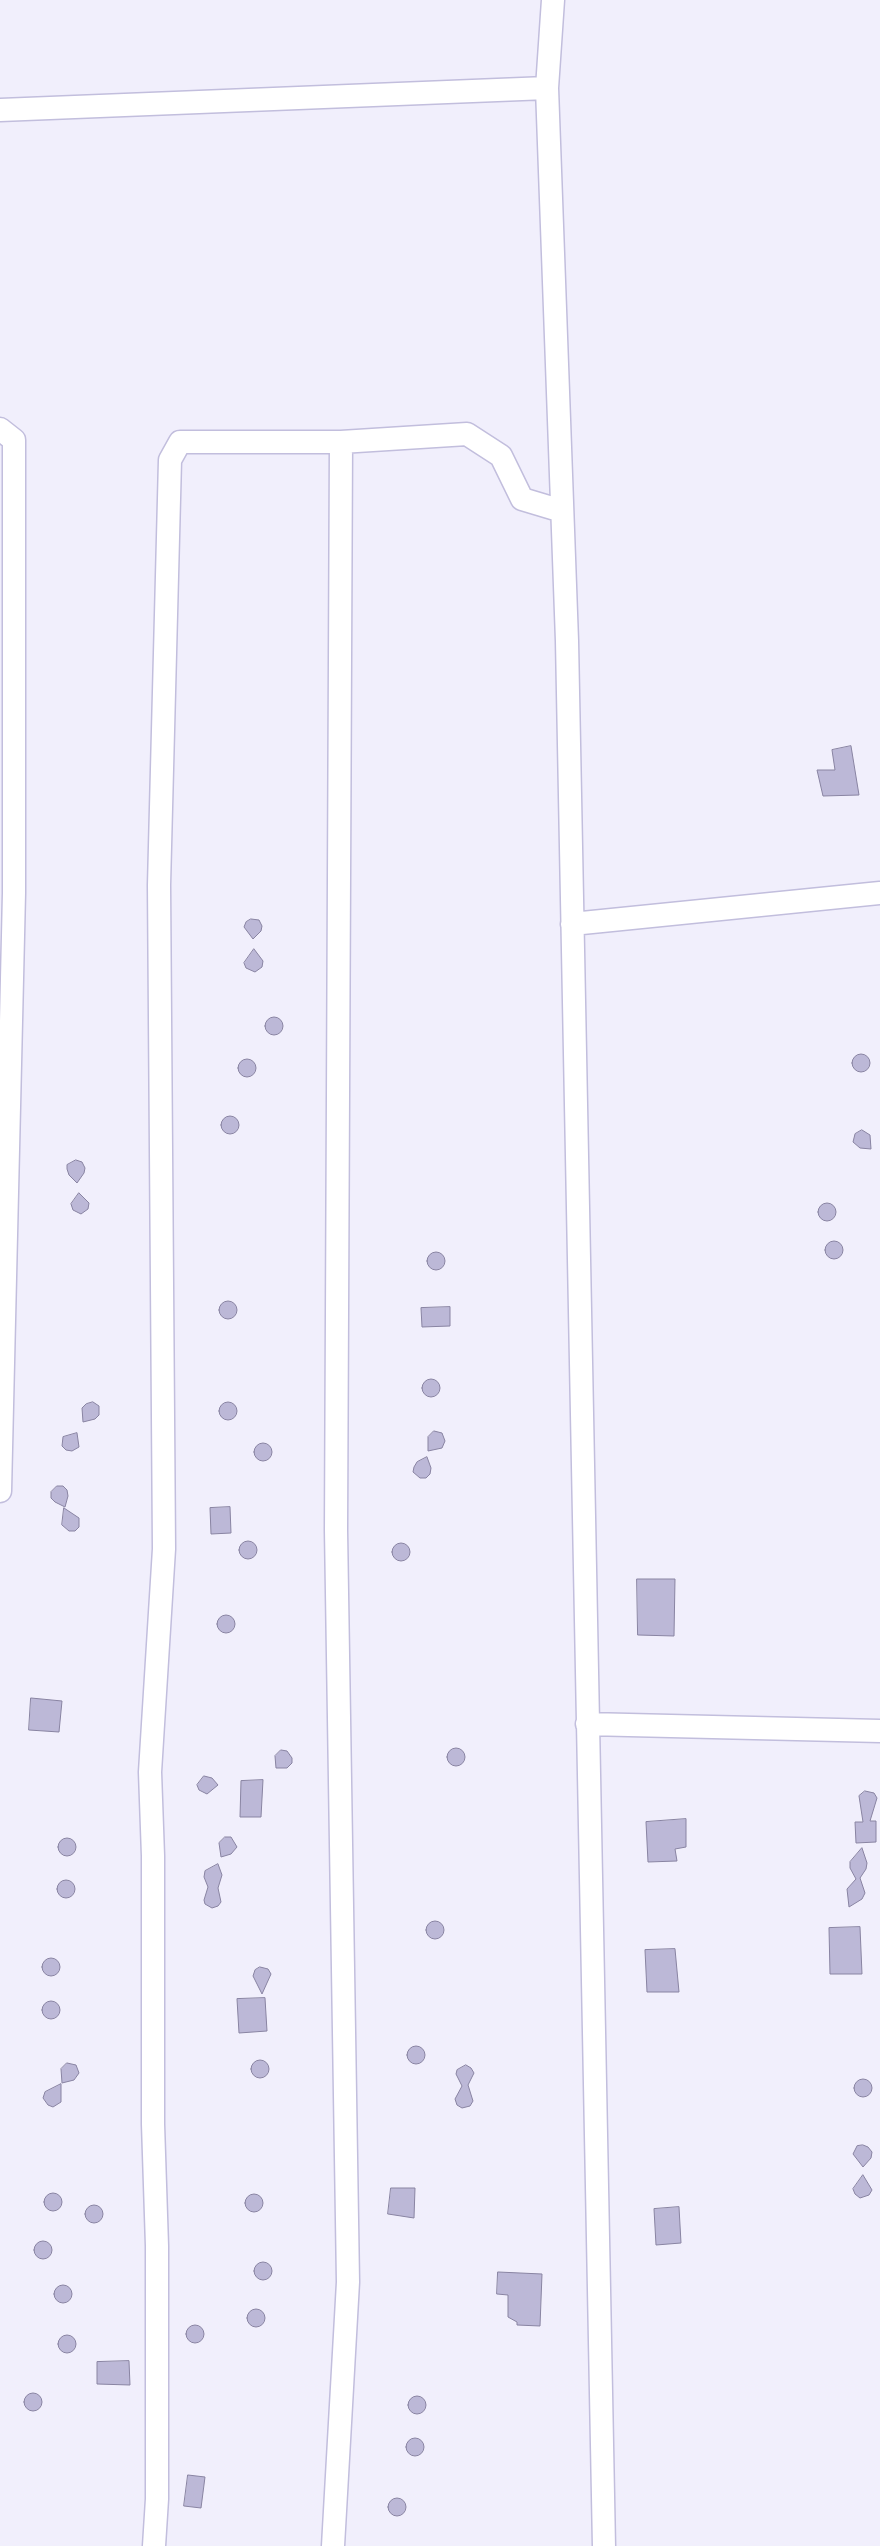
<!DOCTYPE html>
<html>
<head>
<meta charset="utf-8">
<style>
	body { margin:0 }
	canvas { display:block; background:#f1effc }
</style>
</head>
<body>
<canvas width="880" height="2546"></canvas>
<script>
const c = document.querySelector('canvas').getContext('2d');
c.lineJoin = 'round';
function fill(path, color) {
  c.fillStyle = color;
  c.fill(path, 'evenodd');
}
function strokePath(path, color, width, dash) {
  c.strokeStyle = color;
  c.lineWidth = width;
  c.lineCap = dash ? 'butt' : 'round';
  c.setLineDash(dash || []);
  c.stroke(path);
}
const building = new Path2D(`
	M 851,746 L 859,795 L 823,796 L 817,770 L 835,770 L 832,750 Z
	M 251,919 L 259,920 L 262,926 L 261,931 L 253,939 L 244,927 L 246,922 Z
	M 254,949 L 263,961 L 262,967 L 255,972 L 246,968 L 244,963 Z
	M265 1026a9 9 0 1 1 18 0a9 9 0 1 1-18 0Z
	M852 1063a9 9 0 1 1 18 0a9 9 0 1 1-18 0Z
	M238 1068a9 9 0 1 1 18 0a9 9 0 1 1-18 0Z
	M221 1125a9 9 0 1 1 18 0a9 9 0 1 1-18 0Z
	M 862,1130 L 870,1135 L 871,1149 L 860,1148 L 853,1142 L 855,1134 Z
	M 76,1160 L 82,1162 L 85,1168 L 84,1173 L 77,1183 L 69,1175 L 67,1169 L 67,1165 Z
	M 79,1193 L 89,1203 L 88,1209 L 81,1214 L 73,1210 L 71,1204 Z
	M818 1212a9 9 0 1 1 18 0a9 9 0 1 1-18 0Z
	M825 1250a9 9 0 1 1 18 0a9 9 0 1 1-18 0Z
	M427 1261a9 9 0 1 1 18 0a9 9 0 1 1-18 0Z
	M219 1310a9 9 0 1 1 18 0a9 9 0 1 1-18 0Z
	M 450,1307 L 450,1326 L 422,1327 L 421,1308 Z
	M422 1388a9 9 0 1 1 18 0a9 9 0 1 1-18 0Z
	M219 1411a9 9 0 1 1 18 0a9 9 0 1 1-18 0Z
	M 93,1402 L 99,1406 L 99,1415 L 95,1419 L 83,1422 L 82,1408 L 86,1404 Z
	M 434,1431 L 442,1433 L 445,1441 L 442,1448 L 428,1451 L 428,1437 Z
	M 77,1433 L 79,1447 L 72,1451 L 66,1450 L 62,1446 L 63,1437 Z
	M254 1452a9 9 0 1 1 18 0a9 9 0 1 1-18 0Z
	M 427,1457 L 431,1468 L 430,1474 L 426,1478 L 420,1478 L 413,1472 L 414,1467 L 417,1462 Z
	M 57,1486 L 63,1486 L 67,1490 L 68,1496 L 65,1507 L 55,1502 L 51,1498 L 51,1492 Z
	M 230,1507 L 231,1533 L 211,1534 L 210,1508 Z
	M 64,1508 L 79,1518 L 79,1527 L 75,1531 L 69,1531 L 62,1525 Z
	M239 1550a9 9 0 1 1 18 0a9 9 0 1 1-18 0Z
	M392 1552a9 9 0 1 1 18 0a9 9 0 1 1-18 0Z
	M 637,1579 L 675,1579 L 674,1636 L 638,1635 Z
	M217 1624a9 9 0 1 1 18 0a9 9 0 1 1-18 0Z
	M 31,1698 L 62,1701 L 59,1732 L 29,1730 Z
	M447 1757a9 9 0 1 1 18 0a9 9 0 1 1-18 0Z
	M 281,1750 L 287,1751 L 292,1758 L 292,1763 L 287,1768 L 276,1768 L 275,1756 Z
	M 204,1776 L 212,1778 L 218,1785 L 207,1794 L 199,1790 L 197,1785 Z
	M 263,1780 L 261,1817 L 240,1817 L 241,1781 Z
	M 865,1791 L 874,1793 L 877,1798 L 870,1821 L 876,1821 L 876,1842 L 856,1843 L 855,1822 L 863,1822 L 859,1796 Z
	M 686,1819 L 686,1847 L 675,1849 L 677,1861 L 648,1862 L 646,1822 Z
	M 225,1837 L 231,1837 L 237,1847 L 231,1854 L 221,1857 L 219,1843 Z
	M58 1847a9 9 0 1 1 18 0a9 9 0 1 1-18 0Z
	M 862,1848 L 867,1863 L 866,1869 L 860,1878 L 865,1893 L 862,1899 L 849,1907 L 847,1889 L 856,1879 L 850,1868 L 850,1862 Z
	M 218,1864 L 222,1875 L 218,1888 L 221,1902 L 218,1906 L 212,1908 L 205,1904 L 204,1900 L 208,1887 L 204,1877 L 205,1871 Z
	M57 1889a9 9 0 1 1 18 0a9 9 0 1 1-18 0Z
	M426 1930a9 9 0 1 1 18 0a9 9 0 1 1-18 0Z
	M 860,1927 L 862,1974 L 830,1974 L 829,1928 Z
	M 675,1949 L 679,1992 L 647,1992 L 645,1950 Z
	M42 1967a9 9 0 1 1 18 0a9 9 0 1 1-18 0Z
	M 260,1967 L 268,1969 L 271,1974 L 262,1994 L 253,1976 L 255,1970 Z
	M 265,1998 L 267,2031 L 239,2033 L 237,1999 Z
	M42 2010a9 9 0 1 1 18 0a9 9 0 1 1-18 0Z
	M407 2055a9 9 0 1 1 18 0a9 9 0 1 1-18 0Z
	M251 2069a9 9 0 1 1 18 0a9 9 0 1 1-18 0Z
	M 67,2063 L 76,2065 L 79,2073 L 74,2080 L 62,2083 L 61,2069 Z
	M 466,2065 L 471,2068 L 474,2073 L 468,2085 L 473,2101 L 470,2106 L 462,2108 L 457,2105 L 455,2099 L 462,2086 L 456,2074 L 457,2070 Z
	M854 2088a9 9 0 1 1 18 0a9 9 0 1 1-18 0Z
	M 61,2084 L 61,2102 L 53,2107 L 48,2105 L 43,2098 L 45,2092 Z
	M 863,2145 L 868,2147 L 872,2152 L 871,2158 L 863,2167 L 853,2154 L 857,2146 Z
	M 863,2175 L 872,2190 L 869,2195 L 860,2198 L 855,2194 L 853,2189 Z
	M 391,2188 L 415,2188 L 414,2218 L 388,2214 Z
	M44 2202a9 9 0 1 1 18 0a9 9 0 1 1-18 0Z
	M245 2203a9 9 0 1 1 18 0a9 9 0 1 1-18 0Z
	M85 2214a9 9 0 1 1 18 0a9 9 0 1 1-18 0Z
	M 679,2207 L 681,2243 L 656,2245 L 654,2209 Z
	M34 2250a9 9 0 1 1 18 0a9 9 0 1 1-18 0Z
	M254 2271a9 9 0 1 1 18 0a9 9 0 1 1-18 0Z
	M 498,2272 L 542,2274 L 540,2326 L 517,2325 L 517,2322 L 508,2317 L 508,2295 L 497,2294 Z
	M54 2294a9 9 0 1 1 18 0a9 9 0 1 1-18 0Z
	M247 2318a9 9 0 1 1 18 0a9 9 0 1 1-18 0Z
	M186 2334a9 9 0 1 1 18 0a9 9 0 1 1-18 0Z
	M58 2344a9 9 0 1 1 18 0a9 9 0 1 1-18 0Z
	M 129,2361 L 130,2385 L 97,2384 L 97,2362 Z
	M24 2402a9 9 0 1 1 18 0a9 9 0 1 1-18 0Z
	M408 2405a9 9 0 1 1 18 0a9 9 0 1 1-18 0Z
	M406 2447a9 9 0 1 1 18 0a9 9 0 1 1-18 0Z
	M 188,2475 L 205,2477 L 201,2508 L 184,2506 Z
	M388 2507a9 9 0 1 1 18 0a9 9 0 1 1-18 0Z`);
const minor = new Path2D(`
	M 547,88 L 553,0
	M 0,110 L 547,88 L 567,641 L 604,2546
	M 0,429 L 14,440 L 14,893 L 0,1491
	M 572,924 L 880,893
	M 587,1724 L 880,1731
	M 154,2546 L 157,2499 L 157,2246 L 153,2124 L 153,1856 L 150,1772 L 164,1549 L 159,885 L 170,460 L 180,442 L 341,442 L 467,434 L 501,456 L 522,499 L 562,511
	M 333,2546 L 348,2282 L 336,1530 L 341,442`);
fill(building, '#bcb8d7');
strokePath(building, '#8984a2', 1);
strokePath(minor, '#c2bedd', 25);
strokePath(minor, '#fff', 22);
</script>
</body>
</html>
